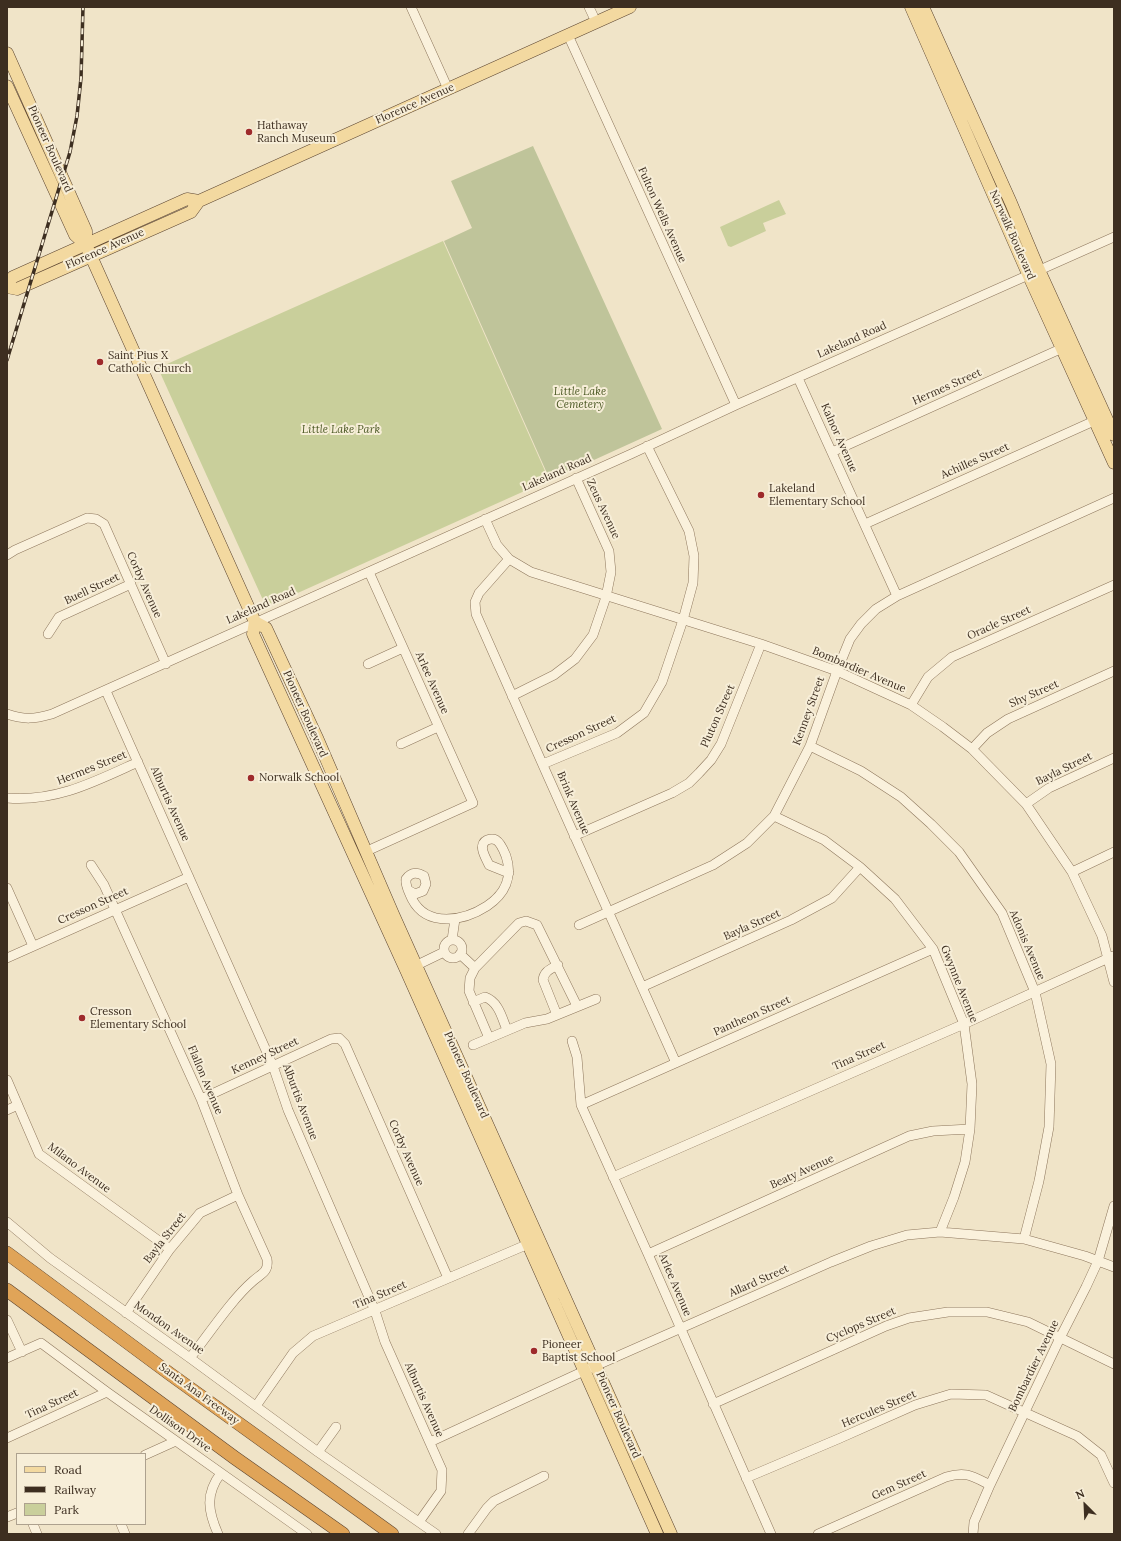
<!DOCTYPE html>
<html>
<head>
<meta charset="utf-8">
<style>
	body { margin:0 }
	#map { position:relative; width:1121px; height:1541px; overflow:hidden; background:#f0e4c8; font-family:Lora,serif }
	canvas { display:block }
	.frame { position:absolute; inset:0; border:8px solid #3d2e20; pointer-events:none }
	.legend { position:absolute; left:16px; top:1453px; width:130px; height:72px; box-sizing:border-box; background:#f7eed8; border:1px solid #ada18e; margin:0; padding:5px 7px; list-style:none; font-size:12px; color:#3d2e20 }
	.legend li { display:flex; align-items:center; gap:8px; height:20px }
	.legend b { width:20px; border:1px solid #ada18e }
	.north { position:absolute; left:1065px; top:1485px; width:40px; height:40px; -webkit-text-stroke:3px #f7eed8; paint-order:stroke; rotate:336deg; font-size:11px; font-weight:700; line-height:16px; text-align:center; color:#3d2e20 }
	.north::after { content:''; display:block; margin:auto; width:14px; height:18px; background:#3d2e20; clip-path:polygon(50% 0,100% 100%,50% 72%,0 100%) }
</style>
</head>
<body>
<div id="map">
<canvas width="1121" height="1541"></canvas>
<div class="frame"></div>
<ul class="legend">
<li><b style="height:5px;background:#f3d9a0"></b>Road</li>
<li><b style="height:5px;background:#3d2e20"></b>Railway</li>
<li><b style="height:11px;background:#c9cf9b"></b>Park</li>
</ul>
<div class="north">N</div>
</div>
<script>
const c = document.querySelector('canvas').getContext('2d');
c.lineJoin = 'round';
function fill(path, color) {
  c.fillStyle = color;
  c.fill(path, 'evenodd');
}
function strokePath(path, color, width, dash) {
  c.strokeStyle = color;
  c.lineWidth = width;
  c.lineCap = dash ? 'butt' : 'round';
  c.setLineDash(dash || []);
  c.stroke(path);
}
function label(font, color, halo, rows, align = 'center') {
  c.font = font + ' Lora,serif';
  c.lineWidth = 4;
  c.setLineDash([]);
  c.textBaseline = 'middle';
  c.strokeStyle = halo;
  c.fillStyle = color;
  for (const [text, x, y, turn = 0] of rows) {
    c.save();
    c.translate(x, y);
    c.rotate((+turn || 0) * Math.PI / 180);
    c.textAlign = isNaN(turn) ? turn : align;
    if (halo) c.strokeText(text, 0, 0);
    c.fillText(text, 0, 0);
    c.restore();
  }
}
const green = new Path2D(`
	M 779,200 L 786,214 L 763,223 L 766,231 L 731,247 L 728,246 L 720,227 Z
	M 443,241 L 549,480 L 271,605 L 266,604 L 263,600 L 158,368 Z`);
const cemetery = new Path2D(`
	M 533,146 L 662,429 L 550,480 L 444,241 L 472,228 L 451,181 Z`);
const minor = new Path2D(`
	M 411,7 L 448,89
	M 589,7 L 596,22
	M 568,35 L 736,405
	M 798,378 L 897,596
	M 832,452 L 1067,346
	M 485,519 L 497,545 L 509,559 L 531,572 L 761,644 L 837,671 L 911,705 L 943,727 L 972,749 L 1026,804 L 1072,872 L 1102,936 L 1114,982
	M 865,524 L 1094,421
	M 7,555 L 15,550 L 87,518 L 96,519 L 104,524 L 166,664
	M 509,559 L 479,593 L 475,602 L 476,614 C 542,764 609,913 676,1063
	M 48,634 L 59,617 L 131,584
	M 368,664 L 403,648
	M 106,691 L 273,1066 L 288,1110 L 375,1311 L 385,1342 L 442,1470 L 441,1491 L 419,1522
	M 512,696 L 554,675 L 575,659 L 593,635 L 606,597 L 611,572 L 609,551 L 576,478
	M 911,705 L 928,677 L 952,657 L 1114,585
	M 7,714 C 25,720 34,719 52,714 L 631,454 L 736,405 L 1114,237
	M 401,744 L 438,727
	M 810,746 L 861,771 L 901,797 L 931,824 L 959,852 L 1002,913 L 1035,992 L 1051,1064 L 1049,1127 L 1039,1181 L 1024,1239
	M 972,749 L 987,733 L 1008,719 L 1114,671
	M 543,764 L 617,733 L 644,713 L 662,682 L 683,620 L 693,583 L 694,556 L 689,531 L 647,446
	M 7,798 C 56,802 94,782 138,762
	M 1026,804 L 1049,788 L 1114,758
	M 774,816 L 824,840 L 860,867 L 895,899 L 933,949 L 964,1024 L 972,1084 L 970,1129 L 965,1162 L 954,1197 L 940,1232
	M 574,836 L 672,793 L 689,783 L 699,773 L 711,760 L 721,744 L 761,644
	M 367,851 L 473,803 L 369,572
	M 91,865 L 104,885 L 201,1099 L 238,1195 L 267,1259 C 269,1272 262,1273 253,1281 C 231,1300 209,1334 190,1358
	M 1072,872 L 1114,852
	M 7,888 L 33,946
	M 408,890 L 415,894 L 423,891 L 426,884 L 424,876 C 417,872 411,872 406,879 C 405,886 409,892 412,899 C 427,928 464,921 487,906 C 505,894 513,877 506,856 C 504,851 501,843 496,840 C 494,839 490,839 487,840 C 477,845 486,858 489,865 L 509,873
	M 579,925 L 713,865 L 747,843 L 774,816 L 810,746 L 837,671 L 850,639 L 861,624 L 876,609 L 897,596 L 1114,498
	M 452,940 L 455,919
	M444 949a9 9 0 1 1 18 0a9 9 0 1 1-18 0Z
	M 460,954 L 475,968
	M 7,958 L 189,877
	M 411,968 L 444,952
	M 642,987 L 791,920 L 832,898 L 860,867
	M 473,1002 L 485,997 C 499,1002 502,1018 507,1030
	M 557,1015 L 543,980 C 544,971 551,969 558,965
	M 489,1038 L 469,991 L 470,978 L 475,968 L 519,923 L 526,921 L 537,925 L 577,1006
	M 572,1041 L 577,1057 L 581,1105 L 648,1254 L 771,1534
	M 473,1045 L 525,1023 L 547,1019 L 596,999
	M 7,1080 L 39,1154 L 170,1249
	M 201,1099 L 331,1039 L 339,1038 L 345,1044 L 448,1278
	M 581,1105 L 933,949
	M 7,1110 L 18,1105
	M 613,1177 L 964,1024 L 1113,956
	M 7,1222 L 50,1258 L 190,1358 L 318,1452 L 436,1534
	M 648,1254 L 909,1136 L 933,1131 L 970,1129
	M 126,1313 L 170,1249 L 200,1213 L 238,1195
	M 7,1320 L 22,1352
	M 7,1358 L 41,1343 L 107,1392 L 307,1534
	M 713,1404 L 886,1326 L 909,1318 L 948,1312 L 987,1312 L 1028,1322 L 1114,1364
	M 256,1406 L 293,1353 L 313,1336 L 533,1242
	M 7,1438 L 107,1392
	M 430,1442 L 584,1371 L 831,1262 L 871,1246 L 907,1235 L 940,1232 L 1024,1239 L 1085,1256 L 1114,1267
	M 318,1452 L 336,1427
	M 145,1455 L 176,1441
	M 746,1478 L 838,1439 L 915,1405 L 951,1394 L 986,1395 L 1077,1436 L 1101,1455 L 1114,1483
	M 7,1517 L 17,1513
	M 33,1524 L 37,1534
	M 121,1524 L 125,1534
	M 218,1534 C 208,1511 205,1494 221,1473
	M 468,1534 L 487,1508 L 494,1501 L 544,1476
	M 818,1534 L 946,1477 C 966,1471 972,1476 990,1485
	M 973,1534 L 974,1522 L 990,1485 L 1060,1338 L 1086,1287 L 1098,1261 L 1114,1206`);
const major = new Path2D(`
	M 911,7 L 1028,274 L 1114,463
	M 923,7 L 1011,203 L 1039,270 L 1114,435
	M 7,53 L 86,231 L 86,245
	M 7,86 L 75,235 L 86,245 L 255,622 L 253,634 L 406,970 L 657,1534
	M 7,283 L 13,277 L 187,199 L 199,201
	M 7,287 L 17,289 L 191,212 L 199,201 L 630,7
	M 255,622 L 266,628 L 318,740 L 393,914 L 671,1534`);
const highway = new Path2D(`
	M 7,1253 L 170,1374 L 392,1534
	M 7,1290 L 235,1458 L 343,1534`);
const rail = new Path2D(`
	M 7,360 L 70,152 L 77,116 L 81,78 L 83,7`);
const markers = [
	[249,132,4,"#9e2a2b"],
	[100,362,4,"#9e2a2b"],
	[761,495,4,"#9e2a2b"],
	[251,778,4,"#9e2a2b"],
	[82,1018,4,"#9e2a2b"],
	[534,1351,4,"#9e2a2b"]
];
const streetNames = [
	["Florence Avenue",415,104,-24],
	["Pioneer Boulevard",50,149,66],
	["Fulton Wells Avenue",662,215,66],
	["Norwalk Boulevard",1012,235,66],
	["Florence Avenue",105,249,-24],
	["Lakeland Road",852,340,-24],
	["Hermes Street",947,387,-24],
	["Kalnor Avenue",839,438,66],
	["Achilles Street",975,461,-24],
	["Lakeland Road",557,473,-24],
	["Zeus Avenue",603,509,65],
	["Corby Avenue",144,585,66],
	["Buell Street",92,589,-25],
	["Lakeland Road",261,606,-24],
	["Oracle Street",999,623,-24],
	["Bombardier Avenue",859,670,23],
	["Arlee Avenue",432,683,66],
	["Shy Street",1034,694,-24],
	["Kenney Street",809,711,-70],
	["Pioneer Boulevard",305,714,66],
	["Pluton Street",718,716,-66],
	["Cresson Street",581,734,-25],
	["Hermes Street",92,768,-22],
	["Bayla Street",1064,769,-26],
	["Brink Avenue",573,803,67],
	["Alburtis Avenue",170,804,66],
	["Cresson Street",93,906,-24],
	["Bayla Street",752,925,-24],
	["Adonis Avenue",1027,945,67],
	["Gwynne Avenue",959,984,68],
	["Pantheon Street",752,1016,-24],
	["Kenney Street",265,1056,-25],
	["Tina Street",859,1056,-24],
	["Pioneer Boulevard",466,1075,66],
	["Flallon Avenue",205,1080,67],
	["Alburtis Avenue",300,1102,69],
	["Corby Avenue",406,1153,66],
	["Milano Avenue",79,1168,37],
	["Beaty Avenue",802,1172,-24],
	["Bayla Street",165,1238,-52],
	["Allard Street",759,1281,-24],
	["Arlee Avenue",675,1285,67],
	["Tina Street",380,1295,-23],
	["Cyclops Street",861,1325,-23],
	["Mondon Avenue",169,1328,35],
	["Bombardier Avenue",1034,1366,-64],
	["Santa Ana Freeway",199,1394,36],
	["Alburtis Avenue",424,1400,66],
	["Tina Street",52,1404,-25],
	["Hercules Street",879,1409,-23],
	["Pioneer Boulevard",618,1415,66],
	["Dollison Drive",180,1429,35],
	["Gem Street",899,1485,-24]
];
const poiNames = [
	["Hathaway",257,126],
	["Ranch Museum",257,139],
	["Saint Pius X",108,356],
	["Catholic Church",108,369],
	["Lakeland",769,489],
	["Elementary School",769,502],
	["Norwalk School",259,778],
	["Cresson",90,1012],
	["Elementary School",90,1025],
	["Pioneer",542,1345],
	["Baptist School",542,1358]
];
const parkNames = [
	["Little Lake",580,392],
	["Cemetery",580,405],
	["Little Lake Park",341,430]
];
fill(green, '#c9cf9b');
fill(cemetery, '#bfc49a');
strokePath(minor, '#8d765c', 10);
strokePath(major, '#5b4430', 13);
strokePath(highway, '#5b4430', 14);
strokePath(minor, '#faf1dc', 9);
strokePath(major, '#f3d9a0', 12);
strokePath(highway, '#e0a458', 13);
strokePath(rail, '#3d2e20', 3.5);
strokePath(rail, '#f7eed8', 2, [6]);
for (const [x, y, r, color] of markers) {
  const dot = new Path2D();
  dot.arc(x, y, r, 0, 2 * Math.PI);
  c.fillStyle = color;
  c.fill(dot);
  strokePath(dot, '#f7eed8', 1.5);
}
label('11px', '#3d2e20', '#f7eed8', streetNames);
label('11px', '#3d2e20', '#f7eed8', poiNames, 'left');
label('italic 11px', '#4d5a26', '#f7eed8', parkNames);
</script>
</body>
</html>
